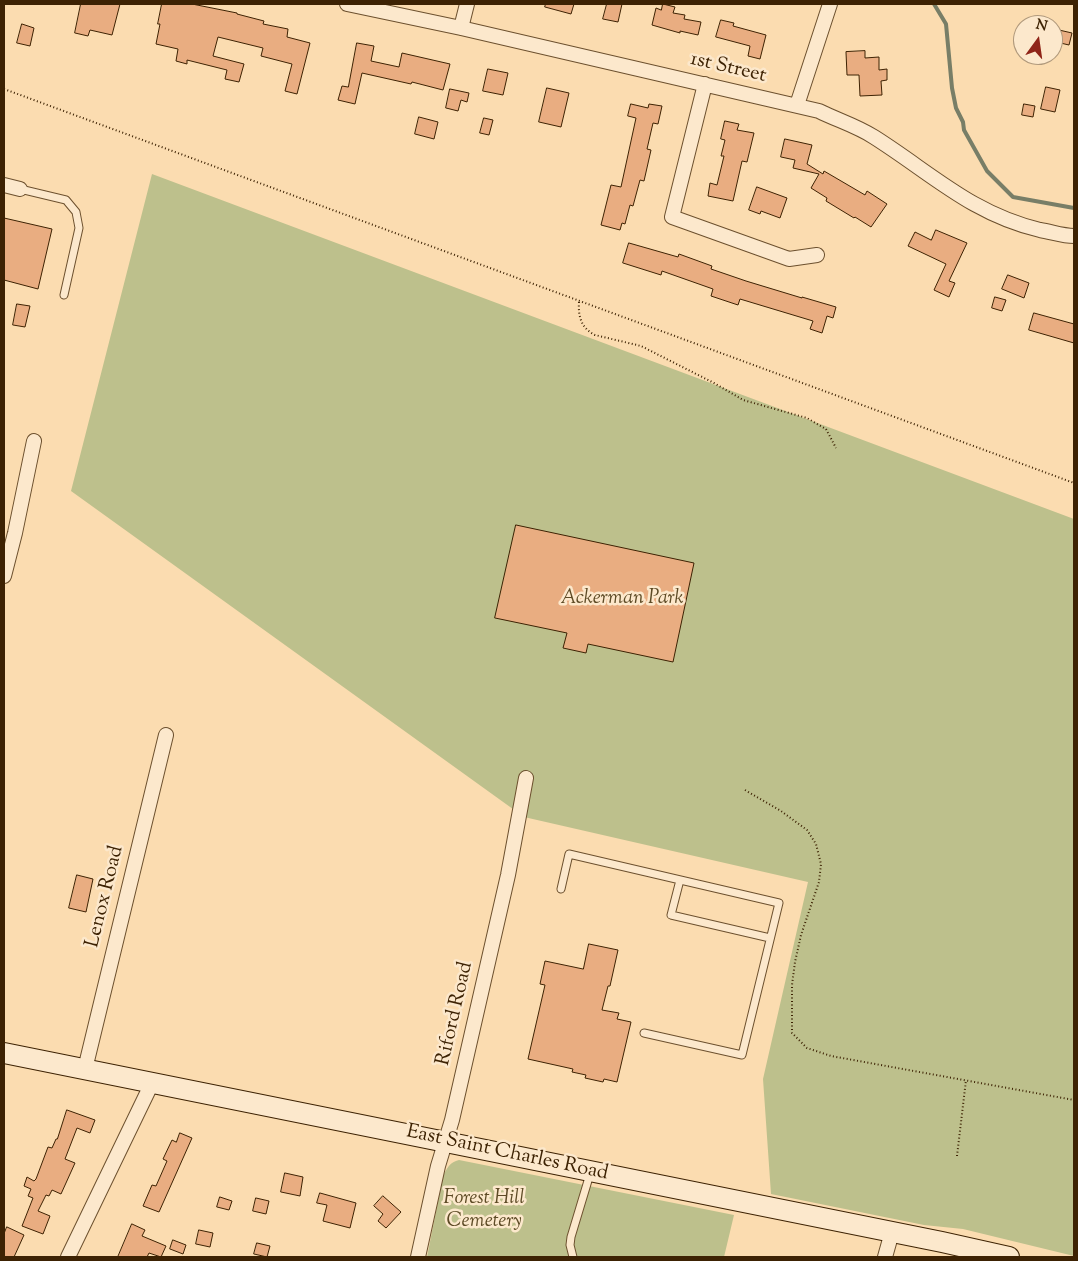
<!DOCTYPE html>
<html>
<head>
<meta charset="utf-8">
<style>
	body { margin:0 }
	#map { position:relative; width:1078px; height:1261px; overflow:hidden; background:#fbdcb0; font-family:"Sorts Mill Goudy",serif }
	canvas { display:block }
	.frame { position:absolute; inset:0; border:5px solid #3d2203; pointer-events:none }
	.north { position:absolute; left:1013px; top:15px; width:50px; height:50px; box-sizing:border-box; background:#fce8cc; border:1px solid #b0997c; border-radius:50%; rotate:14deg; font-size:14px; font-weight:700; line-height:20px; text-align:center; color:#3d2203 }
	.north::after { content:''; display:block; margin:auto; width:18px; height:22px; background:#8f2418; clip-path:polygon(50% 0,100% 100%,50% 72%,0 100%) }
</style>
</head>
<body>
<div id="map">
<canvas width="1078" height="1261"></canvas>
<div class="frame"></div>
<div class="north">N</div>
</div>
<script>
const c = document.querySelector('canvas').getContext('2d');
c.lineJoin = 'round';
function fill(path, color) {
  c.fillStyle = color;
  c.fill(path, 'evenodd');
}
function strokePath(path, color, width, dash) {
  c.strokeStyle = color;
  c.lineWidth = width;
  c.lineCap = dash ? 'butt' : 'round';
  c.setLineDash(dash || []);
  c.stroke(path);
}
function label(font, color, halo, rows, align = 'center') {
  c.font = font + ' "Sorts Mill Goudy",serif';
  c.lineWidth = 5;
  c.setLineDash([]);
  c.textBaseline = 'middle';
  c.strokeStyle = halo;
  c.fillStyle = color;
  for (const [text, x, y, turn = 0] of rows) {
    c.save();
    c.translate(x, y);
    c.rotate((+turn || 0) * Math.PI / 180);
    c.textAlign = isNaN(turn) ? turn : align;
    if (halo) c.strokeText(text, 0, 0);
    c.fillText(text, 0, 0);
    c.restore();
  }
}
const green = new Path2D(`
	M 152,174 L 1074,519 L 1074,1256 L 963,1229 L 924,1225 L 771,1194 L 763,1079 L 808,882 L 524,817 L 71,491 Z
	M 459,1160 L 734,1215 L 724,1257 L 427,1257 L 443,1176 C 447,1168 450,1162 459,1160 Z`);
const stream = new Path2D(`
	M 934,4 L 946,24 L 952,88 L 956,108 L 963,122 L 964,130 L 987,171 L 1013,197 L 1074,208`);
const building = new Path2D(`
	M 81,4 L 120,4 L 112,35 L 90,30 L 88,36 L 75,33 Z
	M 162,4 L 192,4 L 237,13 L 237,14 L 264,21 L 263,24 L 288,29 L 287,37 L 310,43 L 297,94 L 285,91 L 292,64 L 261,56 L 263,48 L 218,37 L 213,56 L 244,64 L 239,82 L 225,79 L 227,70 L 187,60 L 187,64 L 176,61 L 178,49 L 156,44 L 160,24 L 158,24 Z
	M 546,4 L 574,4 L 571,14 L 545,7 Z
	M 607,4 L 622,4 L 618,22 L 603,19 Z
	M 663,4 L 675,7 L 673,13 L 685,15 L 684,19 L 701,22 L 698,35 L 680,31 L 680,33 L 652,25 L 656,8 L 661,10 Z
	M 721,20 L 734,23 L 733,26 L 766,35 L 760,59 L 748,56 L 750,46 L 716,37 Z
	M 22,24 L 34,28 L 30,46 L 17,43 Z
	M 1059,30 L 1072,33 L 1069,45 L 1056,42 Z
	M 357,43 L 374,46 L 371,61 L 399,67 L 402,53 L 450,64 L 443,90 L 412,82 L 411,84 L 362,73 L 355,104 L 338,100 L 342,86 L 348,87 Z
	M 865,51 L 865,58 L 879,57 L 879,70 L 887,69 L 887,80 L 881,81 L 882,95 L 860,96 L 859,75 L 847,75 L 846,52 Z
	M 488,69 L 508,73 L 503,95 L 483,91 Z
	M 1046,87 L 1060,90 L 1055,112 L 1041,109 Z
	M 547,88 L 569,93 L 561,127 L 539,122 Z
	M 450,89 L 469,93 L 467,102 L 461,100 L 458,111 L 446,108 Z
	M 631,104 L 648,108 L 649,104 L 662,106 L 658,124 L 653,123 L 647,149 L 651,150 L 644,181 L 640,180 L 633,206 L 630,205 L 625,224 L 622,223 L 620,230 L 601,225 L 611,185 L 621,187 L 636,118 L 628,116 Z
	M 1024,104 L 1035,106 L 1033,117 L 1022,115 Z
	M 419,117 L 438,122 L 434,139 L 415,134 Z
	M 484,118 L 493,120 L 489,135 L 480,133 Z
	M 725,121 L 739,124 L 737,130 L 754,133 L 747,162 L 742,161 L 733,201 L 708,196 L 710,183 L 717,185 L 724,156 L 721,156 L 725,140 L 721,139 Z
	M 785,139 L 812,145 L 807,164 L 823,174 L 824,171 L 865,195 L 867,191 L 887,204 L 871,227 L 855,217 L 854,218 L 826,201 L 827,198 L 811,188 L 819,174 L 793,168 L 795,160 L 781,157 Z
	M 757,187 L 787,198 L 780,218 L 761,211 L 760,214 L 749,210 Z
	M 4,218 L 52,229 L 38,289 L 4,280 Z
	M 936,230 L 967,243 L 949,281 L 955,283 L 949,297 L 934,290 L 946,264 L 908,246 L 915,232 L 931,240 Z
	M 629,243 L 678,257 L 679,254 L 712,266 L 711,269 L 746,281 L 802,298 L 802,297 L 836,307 L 833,318 L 827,316 L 822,333 L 810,329 L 813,321 L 740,299 L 738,305 L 711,296 L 713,289 L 662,271 L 661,275 L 623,263 Z
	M 1008,275 L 1029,283 L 1024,298 L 1002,289 Z
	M 995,297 L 1006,300 L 1002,311 L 992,308 Z
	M 17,304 L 30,306 L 25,327 L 13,325 Z
	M 1034,313 L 1074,324 L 1074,343 L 1029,330 Z
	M 516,525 L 694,563 L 673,662 L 588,644 L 586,653 L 563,648 L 567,633 L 495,618 Z
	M 77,875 L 93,879 L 86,912 L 69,908 Z
	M 589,944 L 618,950 L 610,986 L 608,986 L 602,1010 L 619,1013 L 617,1019 L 631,1022 L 617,1082 L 604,1079 L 603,1082 L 585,1078 L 586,1075 L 572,1072 L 573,1069 L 528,1059 L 545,985 L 540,984 L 545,961 L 583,969 Z
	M 67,1110 L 95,1120 L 90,1133 L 77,1128 L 65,1159 L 75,1163 L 61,1194 L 52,1190 L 49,1196 L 46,1195 L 38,1211 L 50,1216 L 43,1234 L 22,1226 L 33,1198 L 28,1196 L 31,1189 L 24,1186 L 27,1177 L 34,1181 L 36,1179 L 48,1147 L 52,1148 L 56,1139 L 57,1139 Z
	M 180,1133 L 192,1138 L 159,1212 L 143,1206 L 152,1185 L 156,1186 L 167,1161 L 163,1159 L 172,1140 L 176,1142 Z
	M 285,1173 L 303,1177 L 300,1196 L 281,1192 Z
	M 320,1193 L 356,1203 L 350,1228 L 323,1221 L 327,1205 L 317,1203 Z
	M 383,1196 L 401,1212 L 386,1228 L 378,1221 L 383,1214 L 374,1206 Z
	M 220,1197 L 232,1201 L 229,1210 L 217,1207 Z
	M 256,1198 L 269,1201 L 266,1214 L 253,1211 Z
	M 132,1224 L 145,1230 L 142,1236 L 166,1246 L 161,1257 L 149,1253 L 147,1257 L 118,1257 Z
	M 7,1227 L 24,1235 L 14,1257 L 4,1257 L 4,1234 Z
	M 199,1230 L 213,1233 L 210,1247 L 196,1244 Z
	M 173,1240 L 186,1245 L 183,1254 L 170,1249 Z
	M 257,1243 L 270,1246 L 267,1257 L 254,1254 Z`);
const path = new Path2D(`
	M 4,89 L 1074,483
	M 579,302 C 578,316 581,328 595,335 L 641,346 L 714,383 L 743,400 L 807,418 L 826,429 L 836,448
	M 745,790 L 781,811 L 807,830 L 816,844 L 821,864 L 819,882 L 801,935 L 795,962 L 792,985 L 792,1033 L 807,1048 L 831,1056 L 1074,1100
	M 957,1156 L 966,1080`);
const lane = new Path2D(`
	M 20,189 L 66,200 L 76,212 L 79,228 L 64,295
	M 680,880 L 671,915 L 770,938
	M 561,889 L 569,854 L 779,903 L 742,1055 L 644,1033
	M 573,1257 L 570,1245 L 571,1237 L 590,1174`);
const street = new Path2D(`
	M 347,4 L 461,28 L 819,111 C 837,120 857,126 874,137 C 931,173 972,214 1040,230 C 1052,232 1063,236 1074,236
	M 461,28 L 467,4
	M 705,84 L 672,217 L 789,259 L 817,255
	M 797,105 L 830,4
	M 4,185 L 20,189
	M 4,576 L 15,533 L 34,441
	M 85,1069 L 166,735
	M 68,1257 L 152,1083
	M 418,1257 L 438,1166 L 452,1120 L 508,875 L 526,778
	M 885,1257 L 892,1232`);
const secondary = new Path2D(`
	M 4,1053 L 942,1242 L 1009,1257`);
const streetNames = [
	["1st Street",728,69,13],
	["Lenox Road",106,897,-76],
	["Riford Road",456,1014,-77],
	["East Saint Charles Road",507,1154,12]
];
const parkNames = [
	["Ackerman Park",622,600],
	["Forest Hill",484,1200],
	["Cemetery",484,1223]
];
fill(green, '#bdc08c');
strokePath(stream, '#787e67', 4);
fill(building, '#e9ad81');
strokePath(building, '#3d2203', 1);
strokePath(lane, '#6c502e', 9);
strokePath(street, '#6c502e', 16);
strokePath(secondary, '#3d2203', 22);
strokePath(path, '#3d2203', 2, [1, 2.5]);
strokePath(lane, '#fce8cc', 7);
strokePath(street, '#fce8cc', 14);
strokePath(secondary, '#fce8cc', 20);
label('20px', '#3d2203', '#fce8cc', streetNames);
label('italic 20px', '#5d4a25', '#fce8cc', parkNames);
</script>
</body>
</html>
